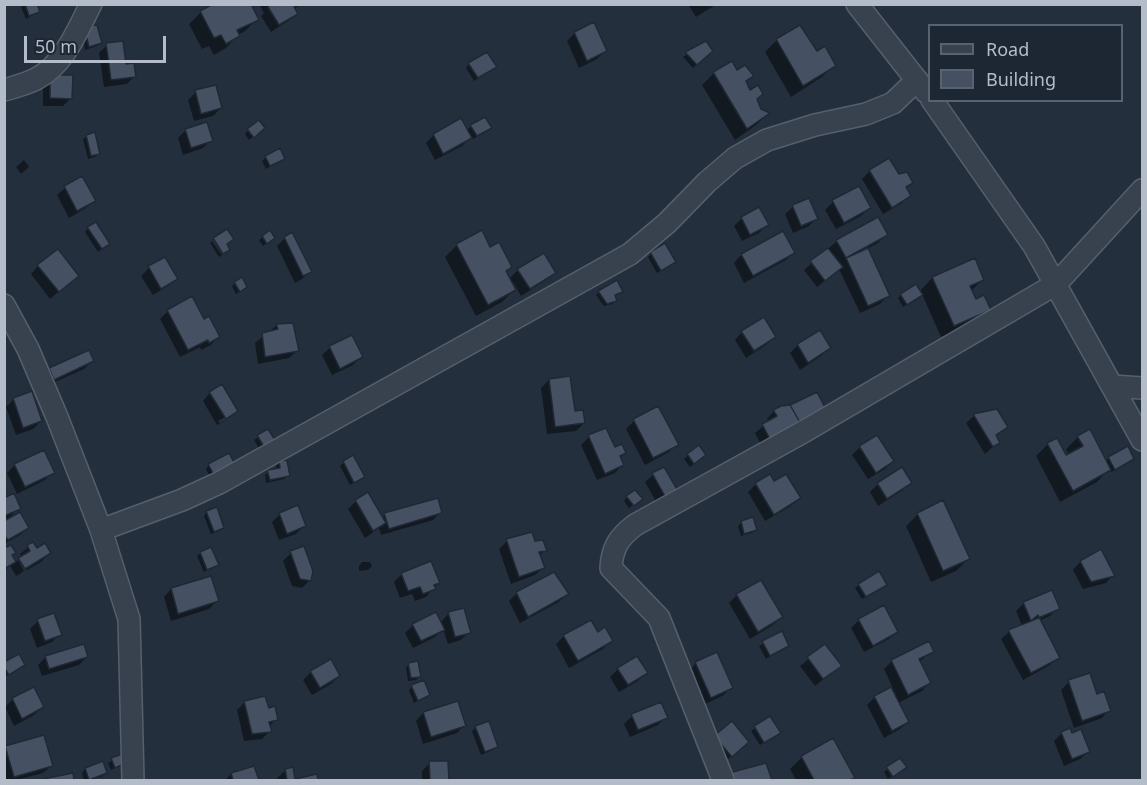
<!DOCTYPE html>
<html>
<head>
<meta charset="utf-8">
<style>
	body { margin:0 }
	#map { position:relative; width:1147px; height:785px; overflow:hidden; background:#242f3e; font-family:"Noto Sans",sans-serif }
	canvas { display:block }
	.frame { position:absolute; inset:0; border:6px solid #b4bcc9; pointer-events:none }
	.legend { position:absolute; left:928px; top:24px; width:195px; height:78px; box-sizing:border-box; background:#1d2633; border:2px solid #59626f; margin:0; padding:8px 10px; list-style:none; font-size:18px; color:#b4bcc9 }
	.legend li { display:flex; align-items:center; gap:12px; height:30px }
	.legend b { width:30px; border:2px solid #59626f }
	.scale { position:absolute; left:24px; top:36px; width:142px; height:27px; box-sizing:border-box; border:3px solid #b4bcc9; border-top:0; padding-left:8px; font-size:18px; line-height:21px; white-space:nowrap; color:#b4bcc9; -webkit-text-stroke:4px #1d2633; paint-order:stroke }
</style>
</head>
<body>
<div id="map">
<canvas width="1147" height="785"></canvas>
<div class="frame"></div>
<ul class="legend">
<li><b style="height:8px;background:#38414e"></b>Road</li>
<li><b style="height:16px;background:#455162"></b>Building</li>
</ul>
<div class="scale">50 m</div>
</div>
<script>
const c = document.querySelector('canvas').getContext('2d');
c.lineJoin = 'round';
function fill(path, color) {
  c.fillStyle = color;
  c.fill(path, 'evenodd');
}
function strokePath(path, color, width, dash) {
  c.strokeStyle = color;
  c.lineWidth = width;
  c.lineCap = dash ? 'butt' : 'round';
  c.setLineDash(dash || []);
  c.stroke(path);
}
const shadow = new Path2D(`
	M 24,4 L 35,4 L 38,12 L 26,19 L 21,7 Z
	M 216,4 L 257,19 L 245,31 L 238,35 L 226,48 L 214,55 L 209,46 L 202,49 L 189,24 L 201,12 Z
	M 259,4 L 301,4 L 294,9 L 296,14 L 288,21 L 271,32 L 261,16 L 264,13 Z
	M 688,4 L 717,4 L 696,17 Z
	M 82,32 L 100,42 L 97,46 L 85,50 Z
	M 575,33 L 605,51 L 597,59 L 579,68 L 567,41 Z
	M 777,40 L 816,52 L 834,65 L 822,77 L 791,97 L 765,52 Z
	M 706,43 L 711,51 L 693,68 L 683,57 Z
	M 107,45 L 135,76 L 127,84 L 104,87 L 99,53 Z
	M 731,63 L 737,72 L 752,76 L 745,83 L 760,110 L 767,114 L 756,125 L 735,140 L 702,85 L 714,73 Z
	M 469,64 L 495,67 L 474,81 L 466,68 Z
	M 51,76 L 71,98 L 63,106 L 43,106 L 43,84 Z
	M 196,92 L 221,108 L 213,116 L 194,121 L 188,100 Z
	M 471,126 L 490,128 L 473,139 L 472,136 L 462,146 L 435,160 L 426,143 L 434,135 L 466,131 Z
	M 186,130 L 211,140 L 203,148 L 183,155 L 178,138 Z
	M 248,130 L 260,132 L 249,140 L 245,134 Z
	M 87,136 L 98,154 L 95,157 L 88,159 L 83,139 Z
	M 266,157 L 283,159 L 266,169 L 262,161 Z
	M 24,160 L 29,167 L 21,174 L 16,167 Z
	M 889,160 L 898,176 L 911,182 L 905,188 L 909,196 L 902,203 L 883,214 L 862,179 L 870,171 Z
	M 65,188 L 94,200 L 86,208 L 69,218 L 57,195 Z
	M 833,202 L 869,208 L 861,216 L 836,229 L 825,210 Z
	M 793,207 L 817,218 L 809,226 L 793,233 L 785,214 Z
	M 742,218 L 767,225 L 759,233 L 742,241 L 734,226 Z
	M 88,228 L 108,244 L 98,252 L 85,232 Z
	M 783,233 L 794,252 L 786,260 L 744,283 L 734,263 L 741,255 Z
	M 886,235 L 878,243 L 867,249 L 888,296 L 880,304 L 860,313 L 839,269 L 817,287 L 804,270 L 837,241 Z
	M 263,237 L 270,241 L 263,246 L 259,240 Z
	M 285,238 L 310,271 L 302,279 L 295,283 L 277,246 Z
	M 212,241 L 222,255 L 219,257 L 210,243 Z
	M 457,245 L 489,249 L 510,267 L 505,272 L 509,279 L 518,270 L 554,272 L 546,280 L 521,296 L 513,282 L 511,283 L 514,290 L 502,302 L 476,316 L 445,257 Z
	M 651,254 L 674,262 L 657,273 L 648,257 Z
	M 164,259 L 176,278 L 168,286 L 153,295 L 141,276 L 149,268 Z
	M 974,260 L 983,279 L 971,291 L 975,301 L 989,309 L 977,321 L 941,337 L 922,294 L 903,307 L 898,298 L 901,295 L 919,292 L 932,278 Z
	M 38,266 L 77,276 L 50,299 L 31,274 Z
	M 235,283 L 242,290 L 236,294 L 232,286 Z
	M 621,291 L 614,296 L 616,301 L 612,304 L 604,306 L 596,295 L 599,292 Z
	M 168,311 L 204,321 L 218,337 L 211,345 L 201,350 L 200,347 L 180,357 L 160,319 Z
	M 277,325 L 297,351 L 289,358 L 258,364 L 255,343 Z
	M 742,332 L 774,337 L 766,345 L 746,358 L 735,340 Z
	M 352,337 L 361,357 L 353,365 L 332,375 L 322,355 L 330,348 Z
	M 798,345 L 829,348 L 821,356 L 800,370 L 790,353 Z
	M 88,352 L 92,361 L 84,369 L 46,386 L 42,378 L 49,370 Z
	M 549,380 L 574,413 L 584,423 L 576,431 L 547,434 L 541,388 Z
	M 210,393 L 236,411 L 229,418 L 229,415 L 218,421 L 220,424 L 228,419 L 217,425 L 203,401 Z
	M 14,399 L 41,421 L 33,429 L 16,435 L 6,407 Z
	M 657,408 L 677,444 L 669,452 L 645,465 L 626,429 L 634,421 Z
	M 774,411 L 828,417 L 766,454 L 755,433 L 768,422 L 767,419 Z
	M 996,411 L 1006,427 L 995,437 L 998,442 L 985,454 L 966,423 L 974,416 Z
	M 268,431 L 273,440 L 260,450 L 254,440 Z
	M 589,437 L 625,453 L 620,458 L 622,465 L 615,473 L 597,480 L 581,445 Z
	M 1078,437 L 1105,462 L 1109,458 L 1133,459 L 1111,472 L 1109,469 L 1097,482 L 1060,502 L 1036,456 L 1048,444 L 1066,457 L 1069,455 L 1066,449 Z
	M 698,447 L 701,458 L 690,467 L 684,459 Z
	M 860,447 L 892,461 L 885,469 L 868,479 L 852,455 Z
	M 280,462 L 288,476 L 284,479 L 266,483 L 265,475 L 268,472 L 277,470 L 276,466 Z
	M 344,462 L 363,477 L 350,485 L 340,466 Z
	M 15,465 L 53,472 L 45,480 L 17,494 L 7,473 Z
	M 209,465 L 234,465 L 211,479 L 206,469 Z
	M 902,469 L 911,482 L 903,490 L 878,506 L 870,492 L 878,484 Z
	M 653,475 L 677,493 L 659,507 L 645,482 Z
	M 773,483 L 799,498 L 791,506 L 765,521 L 748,492 L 756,484 Z
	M 627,497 L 637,502 L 629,508 L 624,501 Z
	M 4,499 L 19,508 L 9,518 L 28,528 L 20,535 L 4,544 L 4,522 L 9,520 L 8,518 L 4,519 Z
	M 356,501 L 382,518 L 385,515 L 441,512 L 433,520 L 381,535 L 379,528 L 365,538 L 348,509 Z
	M 207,512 L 223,527 L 219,531 L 211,534 L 204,516 Z
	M 280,514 L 304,526 L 296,534 L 279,540 L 272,522 Z
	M 918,514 L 968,559 L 956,571 L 931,582 L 906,526 Z
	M 752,519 L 756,529 L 752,533 L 741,536 L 738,526 L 741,523 Z
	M 531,534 L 534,543 L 545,550 L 539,556 L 543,568 L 535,575 L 511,584 L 499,549 L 507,541 Z
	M 32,544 L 36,550 L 49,554 L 41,562 L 27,570 L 19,559 L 21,557 L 20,554 Z
	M 4,547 L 15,563 L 18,560 L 24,571 L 16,576 L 10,566 L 4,571 Z
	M 1100,551 L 1113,575 L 1106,583 L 1083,589 L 1073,570 L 1080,562 Z
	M 201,553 L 217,564 L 204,572 L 197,556 Z
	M 291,553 L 310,580 L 302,588 L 292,586 L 283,561 Z
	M 362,562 L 370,562 L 372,566 L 368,570 L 359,571 L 359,566 Z
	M 402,574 L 438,583 L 426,597 L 415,601 L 412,594 L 400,598 L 394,582 Z
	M 760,582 L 781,617 L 773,625 L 750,639 L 729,603 L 737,595 Z
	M 859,585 L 881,588 L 862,599 L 855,588 Z
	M 171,589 L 217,601 L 209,609 L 171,621 L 164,597 Z
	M 517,593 L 567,594 L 559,602 L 520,623 L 509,601 Z
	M 1024,603 L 1058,608 L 1050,616 L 1039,621 L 1058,657 L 1050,665 L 1023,680 L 1001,639 L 1009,632 L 1022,626 L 1016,611 Z
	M 449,613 L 469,632 L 461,640 L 448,644 L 443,629 L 435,637 L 413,648 L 405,633 L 413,625 L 440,623 Z
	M 53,615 L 60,634 L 52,642 L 37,648 L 30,629 L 38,621 Z
	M 859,620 L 897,631 L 889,639 L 864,652 L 851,628 Z
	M 781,633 L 788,645 L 766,659 L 759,646 Z
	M 564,636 L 611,641 L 603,649 L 569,668 L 556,644 Z
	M 928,643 L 933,651 L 919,662 L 929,683 L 922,691 L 898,703 L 908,722 L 900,729 L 884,738 L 867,705 L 875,697 L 896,695 L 884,669 L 892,661 Z
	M 825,646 L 840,666 L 815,686 L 800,666 Z
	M 716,654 L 731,687 L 724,695 L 703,705 L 688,672 L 695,664 Z
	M 46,657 L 87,657 L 79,665 L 42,676 L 38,665 Z
	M 4,664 L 23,665 L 5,677 Z
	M 409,664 L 420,676 L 416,680 L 408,681 L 406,668 Z
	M 618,669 L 646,673 L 638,681 L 619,692 L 610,677 Z
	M 311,672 L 339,676 L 331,684 L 312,695 L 303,680 Z
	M 1069,682 L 1096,695 L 1109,710 L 1102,718 L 1074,728 L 1061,690 Z
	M 412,687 L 429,695 L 414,703 L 409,690 Z
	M 33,689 L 42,707 L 34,715 L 14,726 L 5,707 L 12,700 Z
	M 245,702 L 267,710 L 276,719 L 269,727 L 270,731 L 262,739 L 244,741 L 237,710 Z
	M 423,713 L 465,725 L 457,733 L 423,744 L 416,721 Z
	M 632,716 L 666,717 L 658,725 L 630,737 L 624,724 Z
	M 770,718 L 775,736 L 760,745 L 751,731 Z
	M 476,727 L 497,747 L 493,750 L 481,755 L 472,731 Z
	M 1062,733 L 1071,735 L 1088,752 L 1080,759 L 1064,766 L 1054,741 Z
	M 715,737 L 739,750 L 723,763 Z
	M 6,747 L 51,766 L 43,773 L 17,780 L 5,780 L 4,749 Z
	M 121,756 L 124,763 L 111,770 L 108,763 Z
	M 802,757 L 853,778 L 850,780 L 796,780 L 790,769 Z
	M 900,760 L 901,770 L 888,779 L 884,772 Z
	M 446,762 L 447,780 L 422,780 L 422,771 L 430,763 Z
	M 102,763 L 105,773 L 102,777 L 84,780 L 82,773 L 85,769 Z
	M 765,764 L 770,780 L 724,780 Z
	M 253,767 L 257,780 L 225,780 L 231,774 Z
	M 291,769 L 294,780 L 316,776 L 317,780 L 278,780 L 277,778 L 285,771 Z`);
const building = new Path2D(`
	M 25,4 L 37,4 L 40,12 L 29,16 Z
	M 213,4 L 251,4 L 259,20 L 237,30 L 240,36 L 226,44 L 221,35 L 214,38 L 200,11 Z
	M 270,4 L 298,4 L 294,7 L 298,14 L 279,25 L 268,7 Z
	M 594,22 L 607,51 L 587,61 L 574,32 Z
	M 97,25 L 102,43 L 89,47 L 84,27 Z
	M 800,25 L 817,51 L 825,46 L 836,66 L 803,86 L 776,39 Z
	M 123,41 L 126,64 L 134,63 L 136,77 L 111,80 L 106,43 Z
	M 706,41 L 713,51 L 697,65 L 685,52 Z
	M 487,52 L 497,67 L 478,78 L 468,63 Z
	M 732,61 L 737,70 L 745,65 L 754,76 L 746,81 L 750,90 L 758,85 L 763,94 L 757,99 L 761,109 L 770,113 L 747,129 L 713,72 Z
	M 50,75 L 73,75 L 72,99 L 50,98 Z
	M 216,85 L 222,108 L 201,114 L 195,90 Z
	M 485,117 L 492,128 L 477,136 L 470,125 Z
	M 461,118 L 472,138 L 443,154 L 433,134 Z
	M 259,120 L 265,128 L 254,138 L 247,129 Z
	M 207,122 L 213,141 L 191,148 L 185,129 Z
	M 95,132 L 100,154 L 91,156 L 86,135 Z
	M 280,148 L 285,159 L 270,166 L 265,156 Z
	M 889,158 L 899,174 L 907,172 L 913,183 L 906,187 L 911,196 L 892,208 L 869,170 Z
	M 82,176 L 96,201 L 77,211 L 64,186 Z
	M 859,186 L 871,208 L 844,223 L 832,200 Z
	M 809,198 L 818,219 L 801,226 L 792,205 Z
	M 759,207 L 769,225 L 750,235 L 741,217 Z
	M 878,217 L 888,235 L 846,258 L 836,240 Z
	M 96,222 L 110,244 L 102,249 L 87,227 Z
	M 227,229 L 234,239 L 227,244 L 230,250 L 223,254 L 213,238 Z
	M 270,230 L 275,238 L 267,244 L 262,236 Z
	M 482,230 L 490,247 L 499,242 L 512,267 L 506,271 L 516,290 L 488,305 L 456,244 Z
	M 783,231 L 795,253 L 753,276 L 741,254 Z
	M 292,232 L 312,272 L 303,276 L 284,237 Z
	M 665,243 L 676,262 L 661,271 L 650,252 Z
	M 828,248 L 843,267 L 825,281 L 810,261 Z
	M 868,248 L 890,296 L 868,306 L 846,258 Z
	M 58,249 L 79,276 L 59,292 L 37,265 Z
	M 544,253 L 556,273 L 530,289 L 517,269 Z
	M 165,257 L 178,279 L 161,289 L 148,266 Z
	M 975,258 L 984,280 L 970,286 L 976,299 L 984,295 L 991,310 L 954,326 L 932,277 Z
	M 242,277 L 247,287 L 240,292 L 234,282 Z
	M 617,280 L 623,292 L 615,295 L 617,301 L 607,304 L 598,291 Z
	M 916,284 L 923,295 L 907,305 L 900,294 Z
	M 192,296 L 204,319 L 209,316 L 220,337 L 209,343 L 208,340 L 188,350 L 167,310 Z
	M 764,317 L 776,337 L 754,351 L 741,331 Z
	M 293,323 L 299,351 L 265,357 L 262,333 L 278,329 L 276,324 Z
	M 820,330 L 831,348 L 808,363 L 797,344 Z
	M 352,335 L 363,357 L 340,369 L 329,346 Z
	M 89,350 L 94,361 L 54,380 L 49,368 Z
	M 570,376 L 575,411 L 583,410 L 585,423 L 555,427 L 549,379 Z
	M 222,384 L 238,411 L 226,419 L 209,392 Z
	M 32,391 L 42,421 L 23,428 L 13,398 Z
	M 817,392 L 830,417 L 805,431 L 790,405 Z
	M 790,405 L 805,431 L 774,447 L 762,424 L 777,416 L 773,410 L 781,406 Z
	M 658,406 L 679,445 L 653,458 L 633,419 Z
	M 997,409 L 1008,427 L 996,435 L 1000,443 L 993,447 L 973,414 Z
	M 606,428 L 615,447 L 622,444 L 626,453 L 620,456 L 624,465 L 605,474 L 588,435 Z
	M 268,429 L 275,440 L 264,447 L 257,435 Z
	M 1090,429 L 1111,470 L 1073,491 L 1047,443 L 1057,438 L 1066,455 L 1083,446 L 1077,436 Z
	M 877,435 L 894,461 L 876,473 L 859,446 Z
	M 699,445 L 706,455 L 694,464 L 687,454 Z
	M 1128,446 L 1134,459 L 1115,470 L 1108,457 Z
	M 44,450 L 55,473 L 25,487 L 14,464 Z
	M 229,453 L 236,466 L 215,477 L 208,464 Z
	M 353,455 L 365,477 L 354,483 L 343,461 Z
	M 287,460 L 290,476 L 270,480 L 267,470 L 280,468 L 279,461 Z
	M 664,467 L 679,493 L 667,500 L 652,473 Z
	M 902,467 L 912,483 L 887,499 L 877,483 Z
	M 770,474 L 774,481 L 786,474 L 801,498 L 774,515 L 755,483 Z
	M 635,490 L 643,499 L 634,506 L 626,496 Z
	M 368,492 L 386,523 L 373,531 L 355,500 Z
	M 14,493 L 21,509 L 4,516 L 4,498 Z
	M 438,498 L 442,513 L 389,529 L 384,513 Z
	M 943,500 L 970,559 L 943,571 L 917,513 Z
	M 298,505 L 306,526 L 287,534 L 279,513 Z
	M 217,507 L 224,528 L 214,532 L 206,511 Z
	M 20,512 L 29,528 L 8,540 L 4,535 L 4,521 Z
	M 753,517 L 757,530 L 744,534 L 741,521 Z
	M 532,532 L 535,541 L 543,540 L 547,551 L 539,552 L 545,568 L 519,577 L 506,539 Z
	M 33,542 L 37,548 L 45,543 L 51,553 L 25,569 L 18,558 L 30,551 L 27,545 Z
	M 4,544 L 7,547 L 11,545 L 16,553 L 12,555 L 16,562 L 4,569 Z
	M 304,546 L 313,571 L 311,581 L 300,579 L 290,551 Z
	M 211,547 L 219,565 L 207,570 L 200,552 Z
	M 1101,549 L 1115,576 L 1091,582 L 1080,561 Z
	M 431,561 L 440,583 L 434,585 L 436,589 L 423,594 L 420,587 L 408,591 L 401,573 Z
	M 879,571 L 887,585 L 866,597 L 858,584 Z
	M 554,572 L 569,594 L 528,617 L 516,592 Z
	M 211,576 L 219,601 L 178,614 L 171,588 Z
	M 761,580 L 783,617 L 758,632 L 736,594 Z
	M 1052,590 L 1060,609 L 1031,621 L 1023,602 Z
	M 884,605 L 898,632 L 873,646 L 858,619 Z
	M 464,608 L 471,633 L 455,637 L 448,612 Z
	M 436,612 L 445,630 L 421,641 L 412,624 Z
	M 54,613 L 62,635 L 45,641 L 37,619 Z
	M 1038,615 L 1060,658 L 1031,673 L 1008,630 L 1031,621 Z
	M 591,620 L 598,632 L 605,627 L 613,641 L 578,661 L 563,635 Z
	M 782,631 L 789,646 L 770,656 L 762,641 Z
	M 929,641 L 934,652 L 919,659 L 931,683 L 908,695 L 891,660 Z
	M 84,644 L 88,657 L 49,669 L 45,656 Z
	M 825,644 L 842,666 L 823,679 L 807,657 Z
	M 717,652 L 733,688 L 711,698 L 695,662 Z
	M 19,654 L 25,665 L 9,675 L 4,667 L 4,662 Z
	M 637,656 L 648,673 L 628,685 L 617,668 Z
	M 331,659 L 340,676 L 320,688 L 310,671 Z
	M 418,661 L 421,677 L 411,678 L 408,663 Z
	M 1090,673 L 1097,694 L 1104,691 L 1111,711 L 1082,721 L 1068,680 Z
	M 424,680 L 430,695 L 418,701 L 411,685 Z
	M 34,687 L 44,707 L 22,719 L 12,698 Z
	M 891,687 L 909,722 L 892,731 L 874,696 Z
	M 265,696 L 269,708 L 275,706 L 278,720 L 269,722 L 272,732 L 252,734 L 244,701 Z
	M 458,701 L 466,726 L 431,737 L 423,712 Z
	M 661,702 L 668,718 L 638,730 L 631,714 Z
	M 770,716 L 781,733 L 764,743 L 754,726 Z
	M 489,721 L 498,747 L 485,752 L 475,726 Z
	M 732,721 L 749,742 L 732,757 L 714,736 Z
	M 1070,728 L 1072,733 L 1081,729 L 1090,752 L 1072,759 L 1061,732 Z
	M 44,735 L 53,766 L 14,777 L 5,746 Z
	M 833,738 L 855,778 L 850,780 L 814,780 L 801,756 Z
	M 122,754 L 126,763 L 115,768 L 111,758 Z
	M 900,758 L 907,767 L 893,777 L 886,767 Z
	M 103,761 L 107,773 L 89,780 L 85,768 Z
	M 429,761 L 448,761 L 449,780 L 430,780 Z
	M 766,763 L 772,780 L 732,780 L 729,773 Z
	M 254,766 L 259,780 L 233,780 L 231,773 Z
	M 293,767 L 295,779 L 317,774 L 318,780 L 287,780 L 285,769 Z
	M 73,773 L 74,780 L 43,780 L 43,779 Z`);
const street = new Path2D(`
	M 857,4 L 926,92
	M 4,90 C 15,87 26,84 36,79 C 64,65 77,31 91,4
	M 932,100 L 1034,246 L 1142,440
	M 4,305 L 28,349 L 57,417 L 101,530 L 129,619 L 133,780
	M 1112,386 L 1142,388
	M 101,530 L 182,500 L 219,483 L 630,254 L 667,223 L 707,182 L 735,158 L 767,140 L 815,125 L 866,114 L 893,103 L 917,80
	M 723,780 L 659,618 L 611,568 C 612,548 619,537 635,525 L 805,431 L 1056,284 L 1142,190`);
fill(shadow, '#0007');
fill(building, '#455162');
strokePath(building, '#1f2835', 1.5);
strokePath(street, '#565f6c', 24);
strokePath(street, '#38414e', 21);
</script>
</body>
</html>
